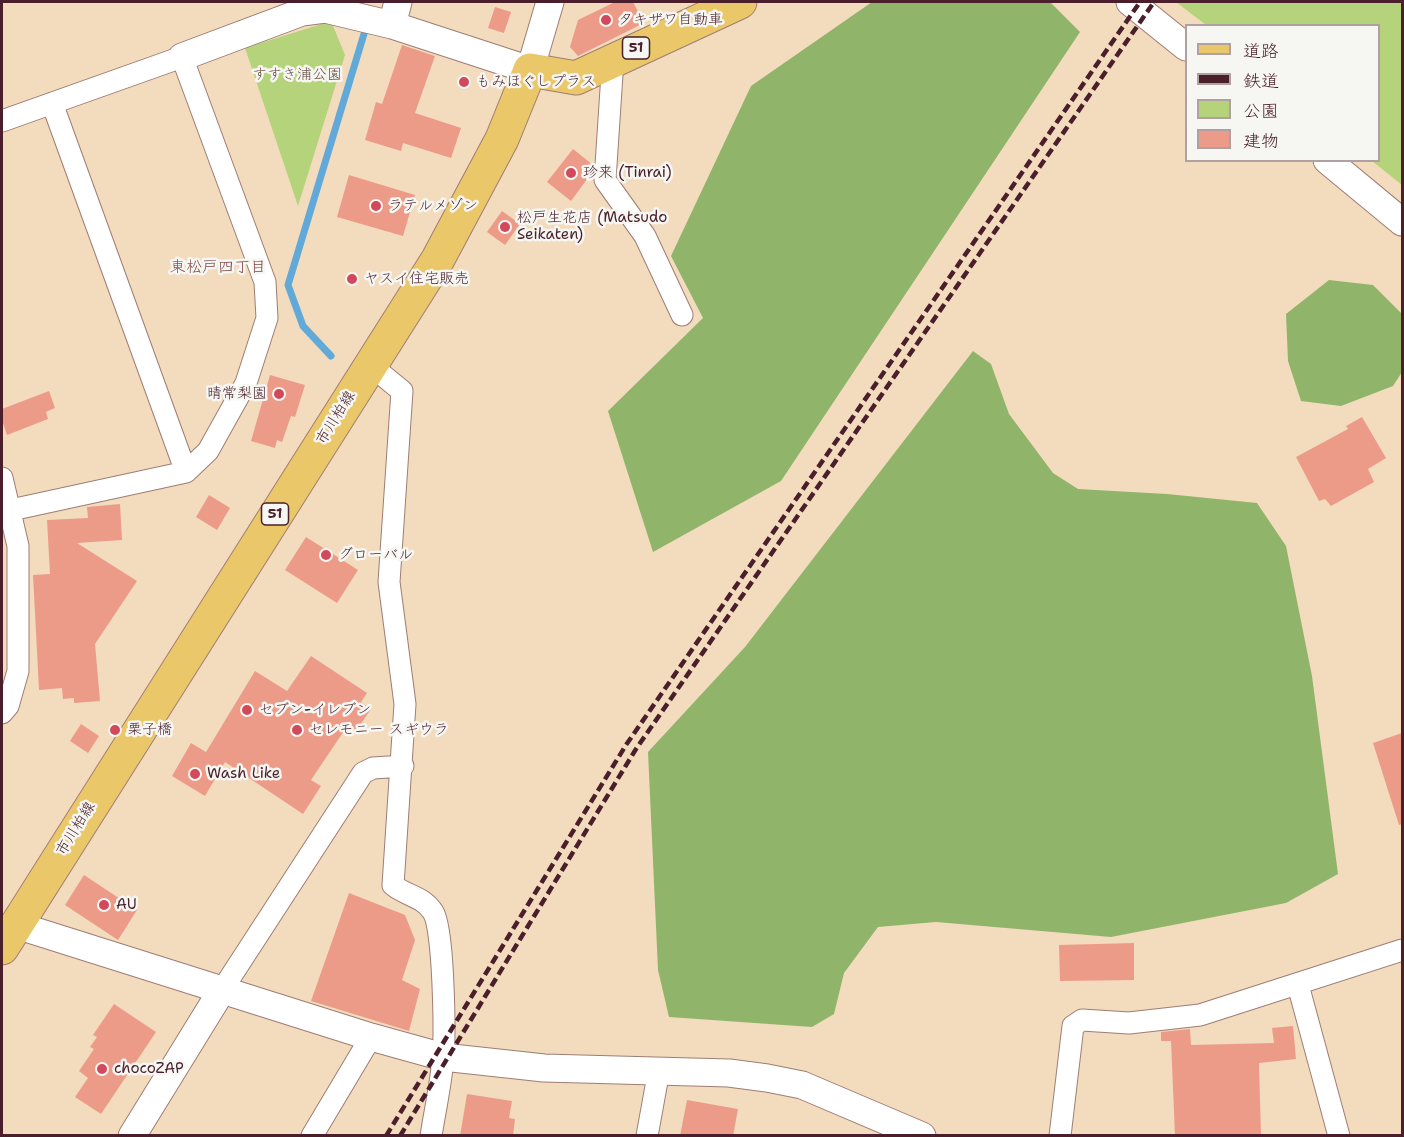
<!DOCTYPE html>
<html>
<head>
<meta charset="utf-8">
<style>
	body { margin:0 }
	#map { position:relative; width:1404px; height:1137px; overflow:hidden; background:#f3dbbd; font-family:"Shantell Sans","Klee One",sans-serif }
	canvas { display:block }
	.frame { position:absolute; inset:0; border:3px solid #4a1f2b; pointer-events:none }
	.legend { position:absolute; left:1185px; top:24px; width:195px; height:138px; box-sizing:border-box; background:#f6f6f2; border:2px solid #b1a0a2; margin:0; padding:8px 10px; list-style:none; font-size:18px; color:#4a1f2b }
	.legend li { display:flex; align-items:center; gap:12px; height:30px }
	.legend b { width:30px; border:2px solid #b1a0a2 }
</style>
</head>
<body>
<div id="map">
<canvas width="1404" height="1137"></canvas>
<div class="frame"></div>
<ul class="legend">
<li><b style="height:8px;background:#eac769"></b>道路</li>
<li><b style="height:8px;background:#4a1f2b"></b>鉄道</li>
<li><b style="height:16px;background:#b5d37a"></b>公園</li>
<li><b style="height:16px;background:#ec9b89"></b>建物</li>
</ul>
</div>
<script>
const c = document.querySelector('canvas').getContext('2d');
c.lineJoin = 'round';
function fill(path, color) {
  c.fillStyle = color;
  c.fill(path, 'evenodd');
}
function strokePath(path, color, width, dash) {
  c.strokeStyle = color;
  c.lineWidth = width;
  c.lineCap = dash ? 'butt' : 'round';
  c.setLineDash(dash || []);
  c.stroke(path);
}
function label(font, color, halo, rows, align = 'center') {
  c.font = font + ' "Shantell Sans","Klee One",sans-serif';
  c.lineWidth = 5;
  c.setLineDash([]);
  c.textBaseline = 'middle';
  c.strokeStyle = halo;
  c.fillStyle = color;
  for (const [text, x, y, turn = 0] of rows) {
    c.save();
    c.translate(x, y);
    c.rotate((+turn || 0) * Math.PI / 180);
    c.textAlign = isNaN(turn) ? turn : align;
    if (halo) c.strokeText(text, 0, 0);
    c.fillText(text, 0, 0);
    c.restore();
  }
}
const green = new Path2D(`
	M 1176,2 L 1402,2 L 1402,185 L 1372,161 L 1378,160 L 1378,26 L 1206,25 Z
	M 331,21 L 345,55 L 298,206 L 245,48 Z`);
const forest = new Path2D(`
	M 872,2 L 1050,2 L 1080,32 L 781,481 L 653,552 L 608,411 L 703,318 L 671,256 L 751,86 Z
	M 1329,280 L 1373,285 L 1402,314 L 1402,372 L 1393,386 L 1341,406 L 1301,401 L 1288,361 L 1286,314 Z
	M 973,351 L 991,364 L 1009,414 L 1053,473 L 1078,489 L 1167,494 L 1257,503 L 1286,546 L 1312,676 L 1338,874 L 1286,903 L 1111,937 L 936,922 L 878,927 L 844,973 L 834,1014 L 812,1027 L 669,1017 L 658,970 L 648,752 L 745,647 Z`);
const stream = new Path2D(`
	M 331,356 L 303,326 L 288,285 L 367,24`);
const building = new Path2D(`
	M 615,2 L 633,2 L 644,23 L 578,56 L 570,47 L 578,20 Z
	M 495,7 L 511,12 L 504,33 L 488,28 Z
	M 402,45 L 435,56 L 415,113 L 461,128 L 451,158 L 403,143 L 401,151 L 365,140 L 376,102 L 382,104 Z
	M 573,149 L 593,165 L 593,171 L 571,201 L 547,182 Z
	M 349,175 L 415,195 L 403,236 L 337,217 Z
	M 502,211 L 520,224 L 505,245 L 487,232 Z
	M 270,375 L 305,385 L 295,417 L 291,416 L 282,442 L 277,440 L 275,448 L 251,441 Z
	M 49,391 L 55,408 L 46,412 L 48,419 L 7,435 L 2,420 L 2,409 Z
	M 1362,417 L 1386,458 L 1368,469 L 1374,482 L 1331,506 L 1325,499 L 1319,501 L 1296,457 L 1348,429 L 1346,426 Z
	M 209,495 L 230,508 L 217,530 L 196,517 Z
	M 120,504 L 122,540 L 77,543 L 137,581 L 95,644 L 100,701 L 74,703 L 74,698 L 63,699 L 62,688 L 39,690 L 33,575 L 50,574 L 47,520 L 88,518 L 87,507 Z
	M 306,537 L 358,570 L 337,603 L 285,570 Z
	M 311,656 L 367,693 L 361,702 L 371,709 L 356,731 L 348,725 L 311,780 L 321,786 L 303,814 L 225,762 L 205,796 L 172,776 L 191,743 L 206,752 L 255,671 L 287,691 Z
	M 81,724 L 99,736 L 88,753 L 70,741 Z
	M 1402,733 L 1402,824 L 1399,825 L 1373,743 Z
	M 84,875 L 137,910 L 118,940 L 65,905 Z
	M 349,893 L 405,915 L 415,940 L 402,980 L 420,989 L 409,1031 L 311,1001 Z
	M 1134,943 L 1134,980 L 1060,981 L 1059,945 Z
	M 114,1004 L 156,1032 L 101,1114 L 75,1097 L 88,1078 L 79,1071 L 94,1049 L 90,1047 L 97,1037 L 93,1035 Z
	M 1293,1026 L 1296,1059 L 1259,1063 L 1261,1136 L 1175,1136 L 1171,1041 L 1161,1041 L 1161,1032 L 1190,1029 L 1191,1045 L 1274,1043 L 1272,1028 Z
	M 467,1094 L 512,1101 L 509,1118 L 515,1119 L 513,1136 L 460,1136 Z
	M 687,1100 L 738,1109 L 733,1136 L 680,1136 Z`);
const minor = new Path2D(`
	M 613,59 L 605,180 L 645,236 L 682,315
	M 52,103 L 186,472
	M 2,121 L 182,57 L 265,282 L 267,318 L 246,383 L 208,451 L 186,472 L 11,510
	M 369,364 L 402,391 L 389,582 L 405,704 L 393,885 C 406,896 423,896 433,912 C 444,928 445,1035 443,1058 C 441,1084 435,1110 431,1136
	M 2,478 L 18,546 L 18,671 L 8,706 L 2,713
	M 1298,985 L 1339,1136
	M 222,990 L 363,773 L 373,768 L 403,766
	M 312,1136 L 371,1037
	M 647,1136 L 659,1070
	M 1060,1136 L 1073,1026 L 1082,1020 L 1129,1023 L 1200,1015 L 1402,950`);
const tertiary = new Path2D(`
	M 1130,2 L 1186,47
	M 392,25 L 398,2
	M 182,57 L 302,12 L 325,9 L 392,25 L 530,70 L 550,2
	M 1327,160 L 1402,222
	M 16,925 L 371,1037 L 443,1057 L 544,1068 L 729,1073 L 767,1078 L 802,1085 L 922,1136
	M 132,1136 L 222,990`);
const primary = new Path2D(`
	M 2,948 L 438,259 L 502,139 L 530,70 L 576,78 L 740,2`);
const rail = new Path2D(`
	M 386,1136 L 626,745 L 1140,2
	M 400,1136 L 636,749 L 1154,2`);
const markers = [
	[606,20,6,"#d1495b"],
	[464,82,6,"#d1495b"],
	[571,173,6,"#d1495b"],
	[376,206,6,"#d1495b"],
	[505,227,6,"#d1495b"],
	[352,279,6,"#d1495b"],
	[279,394,6,"#d1495b"],
	[326,555,6,"#d1495b"],
	[247,710,6,"#d1495b"],
	[115,730,6,"#d1495b"],
	[297,730,6,"#d1495b"],
	[195,774,6,"#d1495b"],
	[104,905,6,"#d1495b"],
	[102,1069,6,"#d1495b"]
];
const shields = [
	[636,48,27],
	[275,514,27]
];
const shieldNames = [
	["51",636,48],
	["51",275,514]
];
const poiNames = [
	["タキザワ自動車",618,20],
	["もみほぐしプラス",476,82],
	["珍来 (Tinrai)",583,173],
	["ラテルメゾン",388,206],
	["松戸生花店 (Matsudo",517,218],
	["Seikaten)",517,235],
	["ヤスイ住宅販売",364,279],
	["晴常梨園",267,394,"right"],
	["グローバル",338,555],
	["セブン-イレブン",259,710],
	["栗子橋",127,730],
	["セレモニー スギウラ",309,730],
	["Wash Like",207,774],
	["AU",116,905],
	["chocoZAP",114,1069]
];
const parkNames = [
	["すすき浦公園",297,75]
];
const streetNames = [
	["市川柏線",336,418,-58],
	["市川柏線",76,829,-58]
];
const neighbourhoodNames = [
	["東松戸四丁目",218,268]
];
fill(green, '#b5d37a');
fill(forest, '#90b56a');
strokePath(stream, '#61a9d8', 7);
fill(building, '#ec9b89');
strokePath(minor, '#9e7d74', 23);
strokePath(tertiary, '#9e7d74', 29);
strokePath(primary, '#9e7d74', 35);
strokePath(minor, '#fff', 21);
strokePath(tertiary, '#fff', 27);
strokePath(primary, '#eac769', 33);
strokePath(rail, '#4a1f2b', 4.5, [9, 4.5]);
for (const [x, y, r, color] of markers) {
  const dot = new Path2D();
  dot.arc(x, y, r, 0, 2 * Math.PI);
  c.fillStyle = color;
  c.fill(dot);
  strokePath(dot, '#f6f6f2', 2);
}
for (const [x, y, w] of shields) {
  const box = new Path2D();
  box.roundRect(x - w / 2, y - 11, w, 22, 4.5);
  c.fillStyle = '#f6f6f2';
  c.fill(box);
  strokePath(box, '#4a1f2b', 1.5);
}
label('bold 14px', '#4a1f2b', null, shieldNames);
label('15px', '#4a1f2b', '#f6f6f2', poiNames, 'left');
label('15px', '#654c3f', '#f6f6f2', parkNames);
label('15px', '#4a1f2b', '#f6f6f2', streetNames);
label('16px', '#834a4c', '#f6f6f2', neighbourhoodNames);
</script>
</body>
</html>
